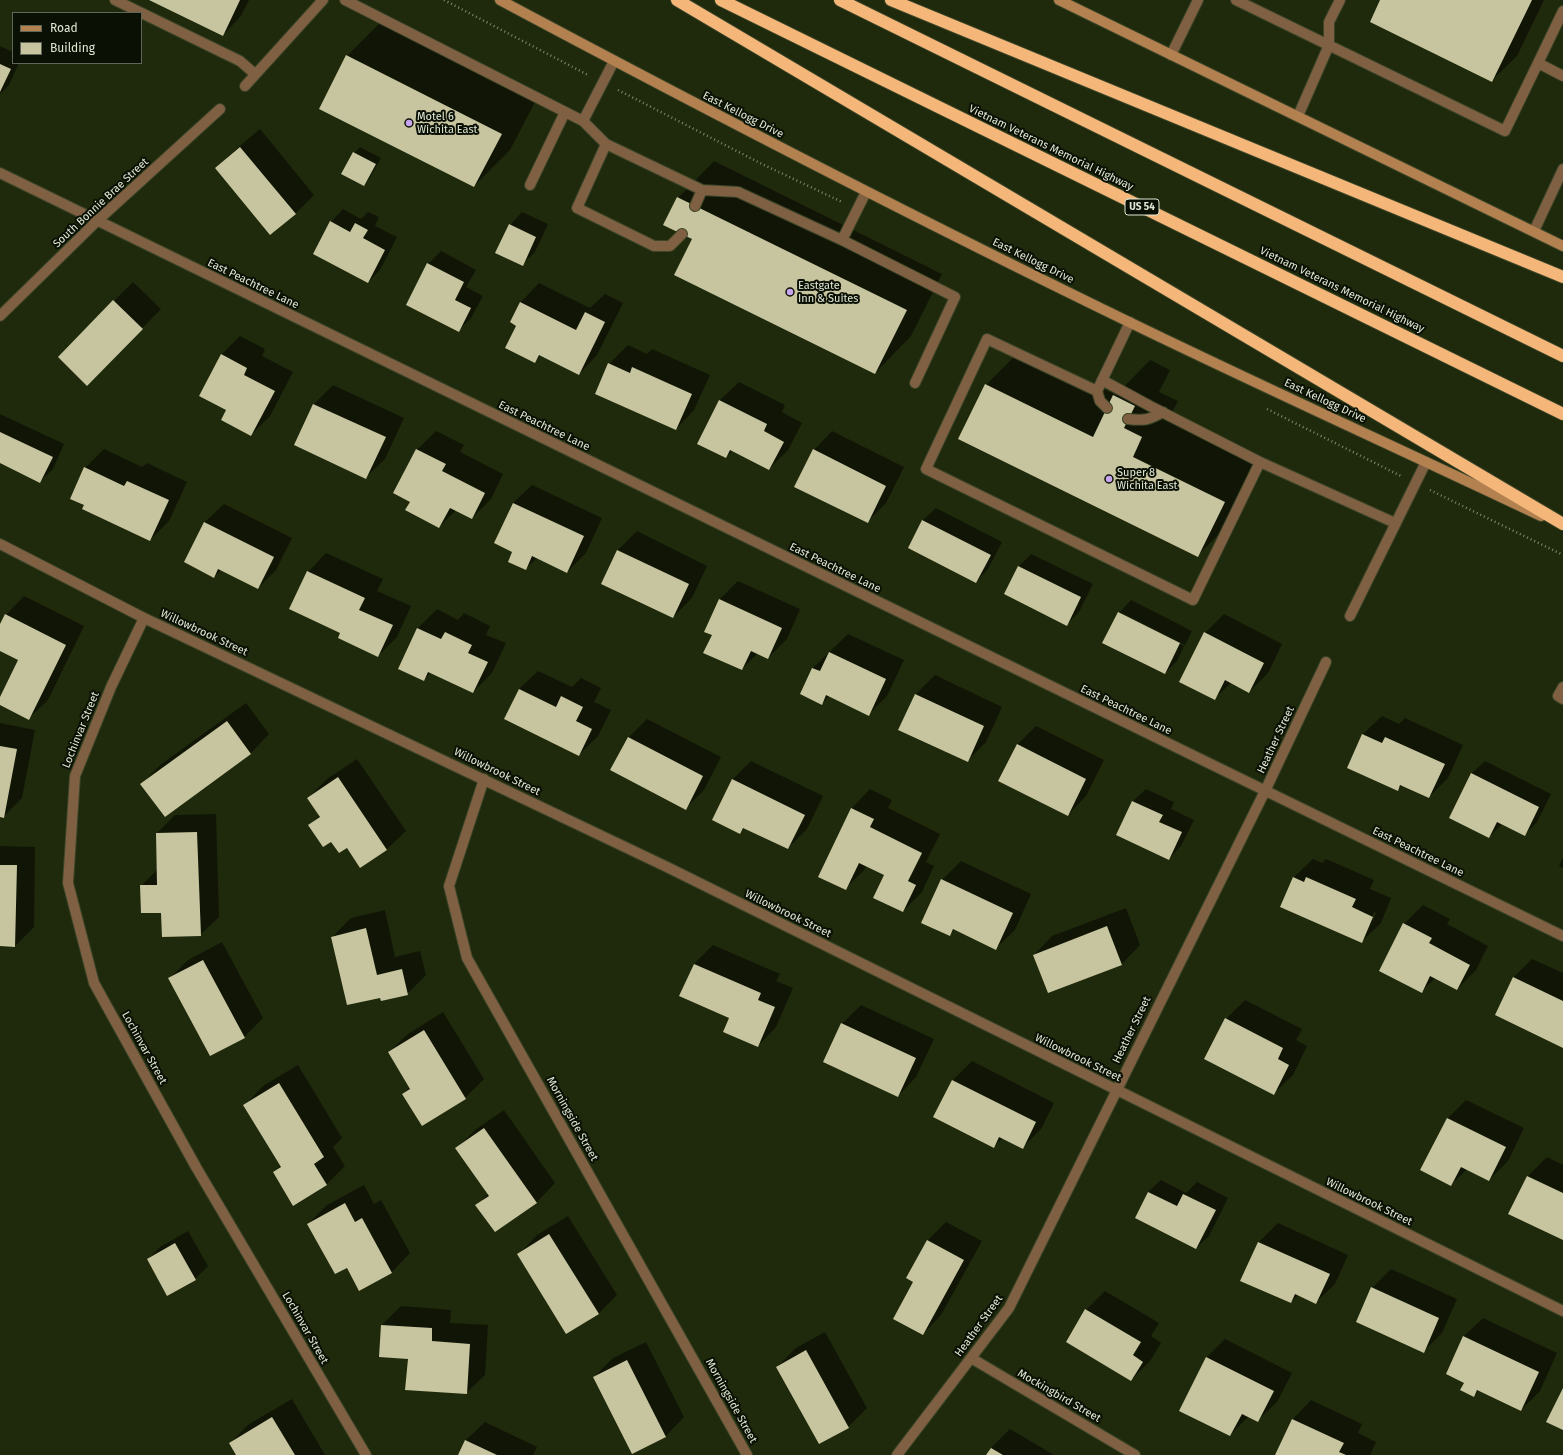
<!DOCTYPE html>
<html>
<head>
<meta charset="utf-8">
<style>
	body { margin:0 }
	#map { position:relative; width:1563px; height:1455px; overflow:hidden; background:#1f290b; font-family:"Fira Sans",sans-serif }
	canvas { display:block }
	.legend { position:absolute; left:12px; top:12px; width:130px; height:52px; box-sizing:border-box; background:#0b1004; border:1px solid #606658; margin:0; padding:5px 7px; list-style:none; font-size:12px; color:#e0e8d5 }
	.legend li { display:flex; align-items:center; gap:8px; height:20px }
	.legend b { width:20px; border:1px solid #606658 }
</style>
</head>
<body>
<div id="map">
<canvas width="1563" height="1455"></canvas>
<ul class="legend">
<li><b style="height:5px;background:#b38150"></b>Road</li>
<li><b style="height:11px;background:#c7c59f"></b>Building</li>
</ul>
</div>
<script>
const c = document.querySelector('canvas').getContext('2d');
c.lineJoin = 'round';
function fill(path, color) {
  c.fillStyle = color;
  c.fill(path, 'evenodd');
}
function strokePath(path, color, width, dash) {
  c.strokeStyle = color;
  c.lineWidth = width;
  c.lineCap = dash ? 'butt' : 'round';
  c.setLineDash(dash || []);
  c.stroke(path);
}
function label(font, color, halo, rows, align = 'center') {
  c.font = font + ' "Fira Sans",sans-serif';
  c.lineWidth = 4;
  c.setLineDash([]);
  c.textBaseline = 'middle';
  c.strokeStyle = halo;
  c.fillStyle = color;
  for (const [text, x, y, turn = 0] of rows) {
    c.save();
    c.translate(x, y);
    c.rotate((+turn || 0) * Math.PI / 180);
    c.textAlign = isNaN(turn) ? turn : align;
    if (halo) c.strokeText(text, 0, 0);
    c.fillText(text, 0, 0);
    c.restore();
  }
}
const shadow = new Path2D(`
	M 151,0 L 249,0 L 241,16 L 223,35 Z
	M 1381,0 L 1544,0 L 1517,56 L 1492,80 Z
	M 383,20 L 537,98 L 510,150 L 474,186 L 347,56 Z
	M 0,46 L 13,52 L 13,63 L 19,63 L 9,85 L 0,94 Z
	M 260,129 L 314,195 L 295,214 L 216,168 L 235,150 Z
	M 360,147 L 381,158 L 369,179 L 363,185 L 354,153 Z
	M 714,161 L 942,274 L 911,336 L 875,373 L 693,238 L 678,198 Z
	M 343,209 L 361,219 L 368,212 L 379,217 L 375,226 L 397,237 L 380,270 L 368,282 L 331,222 Z
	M 522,212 L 548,224 L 535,252 L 522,265 L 510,225 Z
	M 441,251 L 476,270 L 466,287 L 483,296 L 471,318 L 458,331 L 428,264 Z
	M 133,282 L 161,309 L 105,366 L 114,301 Z
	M 539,283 L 590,308 L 605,294 L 623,303 L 597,355 L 579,374 L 541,355 L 535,362 L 518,325 L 511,322 L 521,302 Z
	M 240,336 L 265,349 L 262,356 L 293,372 L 270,416 L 251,435 L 228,410 L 221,355 Z
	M 628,345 L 647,354 L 652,349 L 710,375 L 694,410 L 676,429 L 609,364 Z
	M 1022,349 L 1116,395 L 1150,360 L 1170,370 L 1159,392 L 1178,401 L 1168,420 L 1261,465 L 1234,519 L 1198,555 L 986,385 Z
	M 739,382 L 785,405 L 782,412 L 802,423 L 788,450 L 769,469 L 733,450 L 726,457 L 698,443 L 720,400 Z
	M 333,385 L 404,418 L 385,459 L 366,477 L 295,444 L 314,404 Z
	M 0,414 L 64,444 L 53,469 L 40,481 L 0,462 Z
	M 436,431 L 464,445 L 460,452 L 503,474 L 491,499 L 472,518 L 456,510 L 439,527 L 411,501 L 417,450 Z
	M 832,431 L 904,467 L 886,503 L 867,522 L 814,450 Z
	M 104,449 L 142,467 L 147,463 L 187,482 L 169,521 L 150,540 L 85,505 L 85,468 Z
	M 532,485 L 602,518 L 586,553 L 567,572 L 537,558 L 525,569 L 513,552 L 513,503 Z
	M 224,504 L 292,538 L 276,570 L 258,588 L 221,570 L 214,577 L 205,522 Z
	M 936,508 L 1002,542 L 988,569 L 976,582 L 909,548 L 923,520 Z
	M 637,531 L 707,566 L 692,598 L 673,617 L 602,583 L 618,550 Z
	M 326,553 L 383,579 L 377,591 L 411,606 L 397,637 L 378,656 L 341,632 L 308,572 Z
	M 1031,554 L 1093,584 L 1079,612 L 1067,624 L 1006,594 L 1019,566 Z
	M 738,581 L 800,609 L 787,639 L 768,658 L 758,653 L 742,669 L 713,635 L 720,599 Z
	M 24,596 L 84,626 L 48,700 L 29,718 L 0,704 L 0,699 L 19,660 L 0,650 L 0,626 L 6,615 Z
	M 1131,600 L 1192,631 L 1185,645 L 1122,613 L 1122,615 L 1184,646 L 1177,661 L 1165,673 L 1119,613 Z
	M 437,609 L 458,620 L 464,613 L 490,626 L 486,635 L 506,643 L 492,673 L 473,692 L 431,672 L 424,680 L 399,668 L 418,628 Z
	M 1224,614 L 1282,644 L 1268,673 L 1249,692 L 1231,683 L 1214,699 L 1205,633 Z
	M 848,634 L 904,660 L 887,696 L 869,714 L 829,696 L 822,703 L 801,694 L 813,668 Z
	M 538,671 L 572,687 L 581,678 L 601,688 L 594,702 L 611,710 L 598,736 L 579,755 L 519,689 Z
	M 935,675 L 1002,707 L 986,742 L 967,761 L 899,730 L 916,694 Z
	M 246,703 L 269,734 L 251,753 L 165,816 L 142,784 L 160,765 Z
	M 1382,716 L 1399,724 L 1405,718 L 1463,745 L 1448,778 L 1429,797 L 1403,785 L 1398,789 L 1363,734 Z
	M 647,719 L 721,757 L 704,790 L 685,809 L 628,738 Z
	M 0,723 L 35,730 L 22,798 L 3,817 L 0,816 Z
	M 1036,726 L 1104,760 L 1086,796 L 1068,815 L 1017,745 Z
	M 357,759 L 406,831 L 387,849 L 361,867 L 347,846 L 331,840 L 310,825 L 320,815 L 308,798 L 327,779 Z
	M 751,761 L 823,796 L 807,829 L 788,848 L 745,827 L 740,833 L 732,780 Z
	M 1485,761 L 1551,794 L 1537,822 L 1525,834 L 1502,824 L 1489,837 L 1450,817 L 1472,773 Z
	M 870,789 L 892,800 L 888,808 L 940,834 L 926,862 L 934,866 L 922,892 L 903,911 L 886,875 L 866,866 L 864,870 L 845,889 L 819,876 L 852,808 Z
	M 1146,789 L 1174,802 L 1171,809 L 1194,820 L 1181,846 L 1169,859 L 1118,835 L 1133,801 Z
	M 216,814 L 219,917 L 200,935 L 162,912 L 141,886 L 158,869 L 157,833 L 175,815 Z
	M 0,846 L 35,847 L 34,927 L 15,946 L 0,945 Z
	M 1563,857 L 1563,868 L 1559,866 Z
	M 1313,859 L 1322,863 L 1326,859 L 1374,880 L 1370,889 L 1391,898 L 1381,923 L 1362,941 L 1281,906 L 1294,877 ZM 1374,912 L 1376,913 L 1373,920 L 1371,920 Z
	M 961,861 L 1031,894 L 1015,930 L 996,948 L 955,929 L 949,935 L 942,880 Z
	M 1423,905 L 1450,919 L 1447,924 L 1488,946 L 1476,970 L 1457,989 L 1435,978 L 1421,992 L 1404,924 Z
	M 1126,908 L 1140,945 L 1122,964 L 1034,955 L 1052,936 Z
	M 385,910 L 395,957 L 420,951 L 426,975 L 407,994 L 380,996 L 332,937 L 351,918 Z
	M 222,942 L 263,1018 L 244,1037 L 170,978 L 188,960 Z
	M 713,945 L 780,974 L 776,981 L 793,988 L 776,1027 L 758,1046 L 731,1017 L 681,996 L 694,964 Z
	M 1532,959 L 1563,973 L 1563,1046 L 1513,978 Z
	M 1245,1000 L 1302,1029 L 1296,1040 L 1307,1046 L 1293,1075 L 1274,1093 L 1226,1019 Z
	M 861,1005 L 934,1039 L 916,1077 L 898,1096 L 842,1024 Z
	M 443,1012 L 484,1079 L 465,1098 L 422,1124 L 403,1094 L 410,1087 L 389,1052 L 408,1034 Z
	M 972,1061 L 1054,1103 L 1041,1129 L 1022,1148 L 1003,1138 L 994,1146 L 935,1117 L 953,1080 Z
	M 298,1065 L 342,1138 L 333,1147 L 345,1166 L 326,1185 L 274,1172 L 281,1165 L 245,1105 L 263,1086 Z
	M 1466,1100 L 1524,1128 L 1508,1161 L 1489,1180 L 1467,1169 L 1451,1185 L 1422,1170 L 1448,1118 Z
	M 504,1110 L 555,1183 L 537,1202 L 495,1231 L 477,1205 L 488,1194 L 457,1148 L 475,1130 Z
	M 1547,1157 L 1563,1165 L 1563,1239 L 1510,1214 L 1528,1176 Z
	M 1161,1180 L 1186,1193 L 1197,1182 L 1228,1198 L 1209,1236 L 1196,1248 L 1148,1192 Z
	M 364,1185 L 374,1204 L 381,1200 L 410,1253 L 392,1272 L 360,1290 L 347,1266 L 308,1224 L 327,1205 Z
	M 568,1216 L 617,1295 L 598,1314 L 519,1254 L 537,1235 Z
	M 946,1222 L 982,1241 L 941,1315 L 923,1334 L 915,1281 L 927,1241 Z
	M 1278,1223 L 1348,1255 L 1335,1284 L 1316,1302 L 1298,1295 L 1291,1302 L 1242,1280 L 1259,1242 Z
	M 188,1231 L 208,1266 L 195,1279 L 148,1259 L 160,1247 Z
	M 1391,1269 L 1457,1299 L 1442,1333 L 1423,1352 L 1372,1288 Z
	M 1105,1291 L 1159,1323 L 1151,1336 L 1161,1343 L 1150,1361 L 1131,1380 L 1086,1310 Z
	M 401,1306 L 451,1310 L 450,1323 L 488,1325 L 485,1375 L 466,1393 L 409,1358 L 382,1325 Z
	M 1483,1318 L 1557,1353 L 1540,1391 L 1521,1410 L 1479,1390 L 1474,1396 L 1466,1382 L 1447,1373 L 1464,1336 Z
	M 825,1332 L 867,1408 L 848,1427 L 820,1443 L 777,1367 L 796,1348 Z
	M 1225,1339 L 1292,1373 L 1277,1402 L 1258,1420 L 1249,1416 L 1230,1435 L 1207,1357 Z
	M 646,1342 L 684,1417 L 666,1436 L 632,1453 L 594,1377 L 613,1358 Z
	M 292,1399 L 325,1455 L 237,1455 L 230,1443 L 249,1424 Z
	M 1311,1400 L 1362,1424 L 1358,1433 L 1376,1442 L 1370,1455 L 1276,1455 L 1293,1419 Z
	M 485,1422 L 537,1447 L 533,1455 L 459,1455 L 466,1440 Z
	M 1010,1429 L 1054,1455 L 987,1455 L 991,1448 Z`);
const building = new Path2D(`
	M 149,0 L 240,0 L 223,36 Z
	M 1380,0 L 1532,0 L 1492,82 L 1370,22 Z
	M 346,55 L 502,134 L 474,187 L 319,109 Z
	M 0,64 L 11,69 L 0,92 Z
	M 240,147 L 296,214 L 270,235 L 215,168 Z
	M 353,152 L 376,164 L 364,186 L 341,174 Z
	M 677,197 L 907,310 L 875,374 L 674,275 L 692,239 L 663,225 Z
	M 330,221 L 350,232 L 355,223 L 368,230 L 363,238 L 385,250 L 368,283 L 313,254 Z
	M 509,224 L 536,237 L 523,266 L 495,253 Z
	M 427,263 L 464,282 L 455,300 L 471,308 L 459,332 L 406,305 Z
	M 113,300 L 143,329 L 87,386 L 58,357 Z
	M 520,302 L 576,330 L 585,312 L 605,322 L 579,375 L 539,355 L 535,363 L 505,348 L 516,326 L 510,322 Z
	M 221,354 L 247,368 L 244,375 L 275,391 L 251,436 L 221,420 L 226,410 L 199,396 Z
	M 608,363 L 630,373 L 632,367 L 692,394 L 676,430 L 595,394 Z
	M 985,384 L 1093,437 L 1113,395 L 1135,406 L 1124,428 L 1142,437 L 1133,457 L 1225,502 L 1198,557 L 958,439 Z
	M 719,400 L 767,424 L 764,431 L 784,442 L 769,470 L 730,450 L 726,458 L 697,444 Z
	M 313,404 L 386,437 L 366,479 L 294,445 Z
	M 0,432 L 53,457 L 40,483 L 0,463 Z
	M 416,449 L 446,464 L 442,471 L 485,493 L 472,519 L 450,508 L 439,528 L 405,510 L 410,502 L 393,493 Z
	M 813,449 L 886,486 L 868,523 L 794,487 Z
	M 84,467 L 124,486 L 127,481 L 169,500 L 150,541 L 82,509 L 84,505 L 70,499 Z
	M 513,503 L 584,536 L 567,573 L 532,556 L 526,570 L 508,562 L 512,552 L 494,543 Z
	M 922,520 L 991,555 L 976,583 L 908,548 Z
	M 204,522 L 274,557 L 258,589 L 218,569 L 214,578 L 184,562 Z
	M 617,550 L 689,584 L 673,618 L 601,584 Z
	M 1018,566 L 1081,597 L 1067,626 L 1004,594 Z
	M 307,571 L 365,598 L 359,610 L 393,625 L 378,657 L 338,638 L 340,633 L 289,609 Z
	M 719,599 L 782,628 L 768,659 L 751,651 L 742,670 L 703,653 L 712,635 L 704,632 Z
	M 1118,612 L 1180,643 L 1165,674 L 1102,643 Z
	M 5,614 L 66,645 L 29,720 L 0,705 L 0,697 L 18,660 L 0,651 L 0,624 Z
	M 417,628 L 441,639 L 445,632 L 472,645 L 468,653 L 488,662 L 473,693 L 428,672 L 424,681 L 398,669 Z
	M 1204,632 L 1264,663 L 1249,693 L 1225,680 L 1215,700 L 1179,682 Z
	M 829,652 L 886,679 L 869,716 L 826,695 L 822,705 L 800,694 L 812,668 L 820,671 Z
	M 519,689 L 556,707 L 561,696 L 583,707 L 576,721 L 592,729 L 579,756 L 504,719 Z
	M 915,694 L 984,726 L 968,762 L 898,730 Z
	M 227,721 L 251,754 L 165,817 L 140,784 Z
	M 1362,734 L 1382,743 L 1385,737 L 1445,764 L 1429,798 L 1400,785 L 1398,791 L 1347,768 Z
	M 628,737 L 703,776 L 686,810 L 610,770 Z
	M 1017,744 L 1086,779 L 1068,816 L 998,781 Z
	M 0,746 L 17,749 L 4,818 L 0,817 Z
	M 1471,773 L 1539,807 L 1525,836 L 1497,822 L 1489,838 L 1449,818 Z
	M 338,777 L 387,850 L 360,868 L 347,848 L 339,853 L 331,842 L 323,847 L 308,825 L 320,817 L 307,798 Z
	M 732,779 L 805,815 L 788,849 L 743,828 L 740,834 L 712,820 Z
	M 1132,801 L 1163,815 L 1159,822 L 1182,832 L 1169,860 L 1116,835 Z
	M 851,808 L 874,819 L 870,827 L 922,853 L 908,881 L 916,885 L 903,912 L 873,898 L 884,875 L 859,863 L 846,890 L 818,877 Z
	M 197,832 L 201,936 L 162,937 L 161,913 L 141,913 L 140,885 L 157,885 L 156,833 Z
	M 0,865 L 17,865 L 15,947 L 0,946 Z
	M 1293,877 L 1304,882 L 1306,877 L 1356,899 L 1352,907 L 1373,917 L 1362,943 L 1280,907 Z
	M 941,879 L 1013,913 L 996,950 L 953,929 L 950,936 L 921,923 Z
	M 1403,923 L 1432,938 L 1429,943 L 1470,965 L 1457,990 L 1430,976 L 1422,993 L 1379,971 Z
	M 1107,926 L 1122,965 L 1048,993 L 1033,955 Z
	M 366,928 L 377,975 L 402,969 L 408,995 L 381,1001 L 380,998 L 347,1005 L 331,937 Z
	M 203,960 L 245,1038 L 210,1056 L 168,978 Z
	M 694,964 L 761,993 L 758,1000 L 775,1007 L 758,1047 L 723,1032 L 729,1018 L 679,996 Z
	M 1513,977 L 1563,1001 L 1563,1048 L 1495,1015 Z
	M 1225,1018 L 1283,1048 L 1278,1059 L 1289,1065 L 1274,1095 L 1204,1059 Z
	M 841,1023 L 916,1058 L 898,1097 L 823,1062 Z
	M 424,1030 L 466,1099 L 422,1126 L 402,1094 L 410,1089 L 388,1052 Z
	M 952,1080 L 1036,1122 L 1023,1149 L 999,1137 L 994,1148 L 933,1117 Z
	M 279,1083 L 324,1157 L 314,1164 L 327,1185 L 293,1206 L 273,1172 L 281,1167 L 243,1105 Z
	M 1447,1118 L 1506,1147 L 1489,1181 L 1461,1167 L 1451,1186 L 1420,1170 Z
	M 484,1128 L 537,1203 L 495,1232 L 475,1205 L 489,1196 L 455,1148 Z
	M 1527,1176 L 1563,1193 L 1563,1240 L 1508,1214 Z
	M 1148,1192 L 1177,1206 L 1183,1194 L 1216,1210 L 1196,1249 L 1135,1218 Z
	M 345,1203 L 355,1222 L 362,1218 L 392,1273 L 359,1291 L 347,1268 L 335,1274 L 307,1224 Z
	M 549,1234 L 599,1314 L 566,1334 L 517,1254 Z
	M 927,1240 L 964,1260 L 923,1335 L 893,1319 L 913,1282 L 906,1278 Z
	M 1258,1242 L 1330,1274 L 1316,1304 L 1295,1294 L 1291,1303 L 1240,1281 Z
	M 175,1243 L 196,1280 L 167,1296 L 147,1259 Z
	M 1371,1287 L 1439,1318 L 1424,1353 L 1356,1322 Z
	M 1085,1309 L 1141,1342 L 1133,1355 L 1143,1362 L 1131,1381 L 1066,1342 Z
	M 381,1325 L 432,1328 L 432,1341 L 470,1344 L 467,1394 L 405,1390 L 408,1359 L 379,1357 Z
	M 1463,1336 L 1539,1372 L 1521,1411 L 1477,1390 L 1474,1397 L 1460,1390 L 1464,1383 L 1446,1374 Z
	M 806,1350 L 849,1428 L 819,1444 L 776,1367 Z
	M 1206,1357 L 1274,1391 L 1258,1422 L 1242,1414 L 1230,1436 L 1179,1411 Z
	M 627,1360 L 666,1437 L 632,1454 L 593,1377 Z
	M 1563,1388 L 1563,1430 L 1546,1422 Z
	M 272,1417 L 295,1455 L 236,1455 L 229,1443 Z
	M 1292,1419 L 1344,1443 L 1339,1452 L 1346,1455 L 1275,1455 Z
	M 465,1440 L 497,1455 L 458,1455 Z
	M 991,1448 L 1003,1455 L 986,1455 Z`);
const path = new Path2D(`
	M 444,0 L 588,75
	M 618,90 L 762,164 L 842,202
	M 1267,409 L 1401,476
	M 1430,490 L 1563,555`);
const lane = new Path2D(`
	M 115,0 L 240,61 L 255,74
	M 345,0 L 583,121 L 614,61
	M 1236,0 L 1505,131 L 1538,63 L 1563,76
	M 1171,55 L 1198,0
	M 1538,63 L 1563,11
	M 1298,116 L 1329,45 L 1329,22 L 1340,0
	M 583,121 L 606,144 L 577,208 L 654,246 L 670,246 L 682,234
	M 606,144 L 702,190
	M 530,185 L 565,112
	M 695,206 L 702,190 L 738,192 L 842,240 L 866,192
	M 1534,231 L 1563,169
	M 842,240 L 955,297 L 915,383
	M 1130,322 L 1097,391 L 987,339 L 926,469 L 1193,600 L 1260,462
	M 1102,380 L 1150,406 L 1260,462 L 1395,523
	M 1097,391 L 1100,401 L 1107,408
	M 1128,419 C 1144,421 1149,420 1163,412
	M 1563,687 L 1558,696 L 1563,699`);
const street = new Path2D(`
	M 245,86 L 323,0
	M 0,173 L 1563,936
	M 0,316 L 97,221 L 220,109
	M 0,544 L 144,618 L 667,867 L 1563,1311
	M 1350,616 L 1426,462
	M 144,618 L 111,687 L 75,776 L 68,883 L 94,983 L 196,1167 L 366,1455
	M 484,779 L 449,886 L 467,958 L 747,1455
	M 971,1358 L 1135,1455
	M 897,1455 L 1009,1308 L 1265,791 L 1326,662`);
const secondary = new Path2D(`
	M 500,0 C 708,111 917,219 1129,322 C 1265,388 1404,451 1541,516
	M 1059,0 L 1563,246`);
const highway = new Path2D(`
	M 677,0 L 1563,524
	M 721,0 L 1563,414
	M 840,0 L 1563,356
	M 891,0 L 1563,277`);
const markers = [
	[409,123,4,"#c7a6ef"],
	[790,292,4,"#c7a6ef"],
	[1109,479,4,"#c7a6ef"]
];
const shields = [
	[1142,207,34]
];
const shieldNames = [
	["US 54",1142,207]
];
const streetNames = [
	["East Kellogg Drive",743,115,27],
	["Vietnam Veterans Memorial Highway",1051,148,26],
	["South Bonnie Brae Street",101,203,-43],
	["East Kellogg Drive",1033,261,26],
	["East Peachtree Lane",253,284,26],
	["Vietnam Veterans Memorial Highway",1342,290,26],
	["East Kellogg Drive",1325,401,25],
	["East Peachtree Lane",544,426,26],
	["East Peachtree Lane",835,568,26],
	["Willowbrook Street",204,633,25],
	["East Peachtree Lane",1126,710,26],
	["Lochinvar Street",81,730,-68],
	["Heather Street",1276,740,-65],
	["Willowbrook Street",497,772,26],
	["East Peachtree Lane",1418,852,26],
	["Willowbrook Street",788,914,26],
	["Heather Street",1132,1030,-64],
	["Lochinvar Street",144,1048,61],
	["Willowbrook Street",1078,1058,26],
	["Morningside Street",572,1119,61],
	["Willowbrook Street",1369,1202,26],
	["Heather Street",979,1326,-54],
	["Lochinvar Street",305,1328,60],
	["Mockingbird Street",1059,1396,30],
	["Morningside Street",731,1401,61]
];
const poiNames = [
	["Motel 6",417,117],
	["Wichita East",417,130],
	["Eastgate",798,286],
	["Inn & Suites",798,299],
	["Super 8",1117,473],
	["Wichita East",1117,486]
];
fill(shadow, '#0007');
fill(building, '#c7c59f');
strokePath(lane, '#3a4427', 12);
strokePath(street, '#3a4427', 12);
strokePath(secondary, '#3a4427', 12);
strokePath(highway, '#3a4427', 14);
strokePath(path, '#7f8870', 2.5, [1, 3]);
strokePath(lane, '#7f6042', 10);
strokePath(street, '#7f6042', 10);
strokePath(secondary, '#b38150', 10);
strokePath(highway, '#f4b679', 12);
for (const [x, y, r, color] of markers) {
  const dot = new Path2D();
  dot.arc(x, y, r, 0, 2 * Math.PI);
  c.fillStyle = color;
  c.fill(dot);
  strokePath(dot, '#0b1004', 1.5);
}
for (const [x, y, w] of shields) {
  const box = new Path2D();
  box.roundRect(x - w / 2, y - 8, w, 16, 3);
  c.fillStyle = '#0b1004';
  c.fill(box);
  strokePath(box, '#e0e8d5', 1);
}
label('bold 10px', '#e0e8d5', null, shieldNames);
label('11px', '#e0e8d5', '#0b1004', streetNames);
label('11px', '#e0e8d5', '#0b1004', poiNames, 'left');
</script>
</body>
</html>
